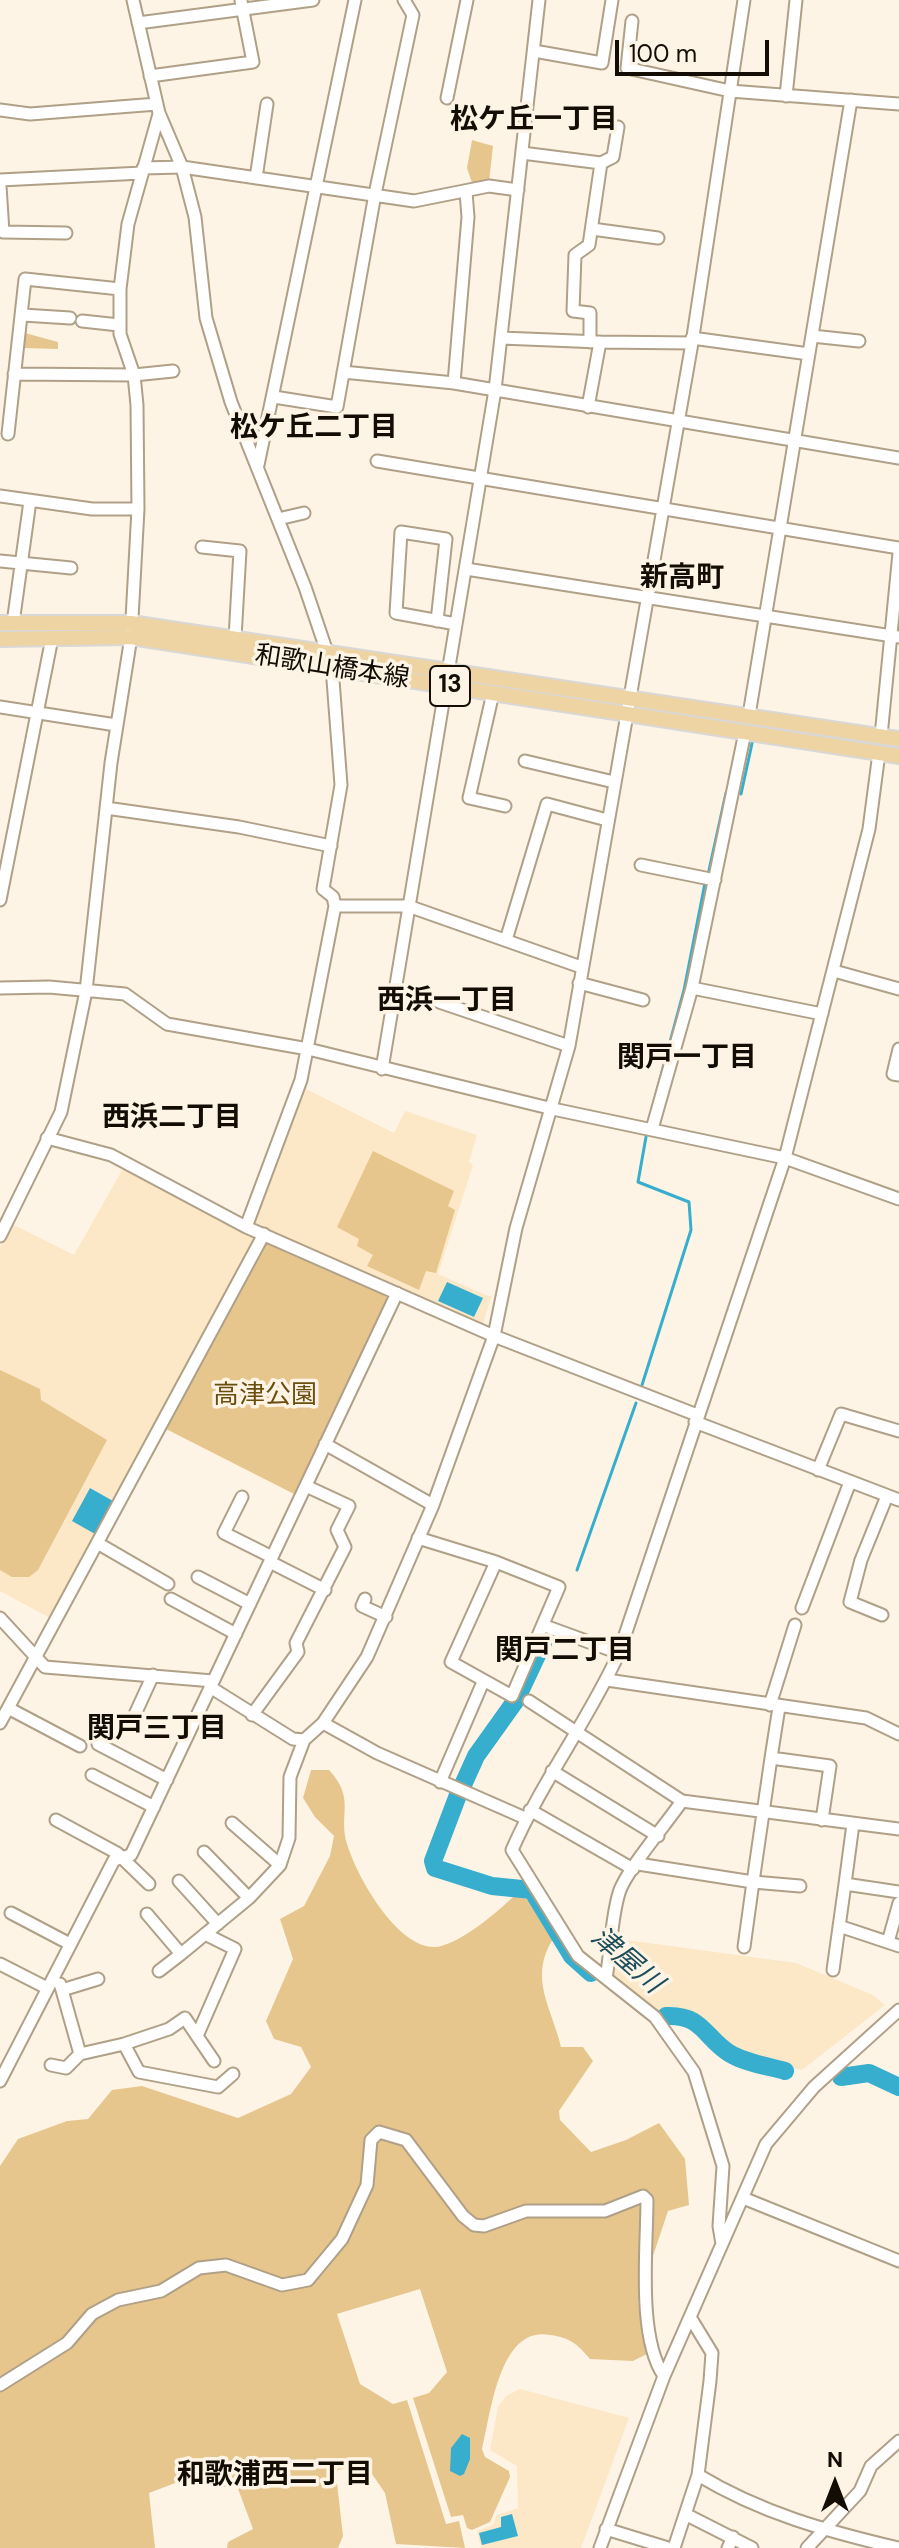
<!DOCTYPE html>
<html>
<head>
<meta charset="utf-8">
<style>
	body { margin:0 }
	#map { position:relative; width:899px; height:2548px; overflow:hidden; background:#fef4e5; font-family:"DM Sans",sans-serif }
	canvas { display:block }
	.north { position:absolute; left:795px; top:2444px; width:80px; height:80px; -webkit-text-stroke:6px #fef4e5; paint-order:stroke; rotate:0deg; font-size:22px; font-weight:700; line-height:32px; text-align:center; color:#130d05 }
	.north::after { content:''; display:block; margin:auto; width:28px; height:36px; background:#130d05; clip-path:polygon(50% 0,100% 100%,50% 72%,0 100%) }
	.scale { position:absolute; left:615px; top:40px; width:154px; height:36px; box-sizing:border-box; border:4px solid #130d05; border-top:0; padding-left:10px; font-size:24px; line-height:28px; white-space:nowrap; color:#130d05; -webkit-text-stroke:6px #fef4e5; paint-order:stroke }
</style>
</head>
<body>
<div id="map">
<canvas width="899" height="2548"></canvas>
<div class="north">N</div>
<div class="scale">100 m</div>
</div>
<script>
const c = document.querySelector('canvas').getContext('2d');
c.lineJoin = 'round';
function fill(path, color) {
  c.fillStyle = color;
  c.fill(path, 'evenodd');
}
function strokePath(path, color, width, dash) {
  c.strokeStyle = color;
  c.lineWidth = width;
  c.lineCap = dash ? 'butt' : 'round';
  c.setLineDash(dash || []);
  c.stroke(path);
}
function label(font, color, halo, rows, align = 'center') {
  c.font = font + ' "DM Sans","Noto Sans JP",sans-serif';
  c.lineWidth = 7;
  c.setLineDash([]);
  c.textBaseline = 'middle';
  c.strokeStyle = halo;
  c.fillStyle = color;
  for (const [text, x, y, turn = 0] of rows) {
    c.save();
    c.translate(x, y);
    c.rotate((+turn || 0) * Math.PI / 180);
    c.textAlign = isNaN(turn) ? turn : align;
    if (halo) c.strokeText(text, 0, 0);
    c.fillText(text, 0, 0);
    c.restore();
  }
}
const built = new Path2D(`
	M 302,1087 L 394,1133 L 405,1111 L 477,1135 L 469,1162 L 473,1165 L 438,1274 L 491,1297 L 483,1324 L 254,1223 Z
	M 125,1165 L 252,1232 L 258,1239 L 52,1619 L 0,1591 L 0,1247 L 12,1224 L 74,1255 Z
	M 619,1939 L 796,1963 L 873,1995 L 885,2005 L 802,2070 L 735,2053 L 723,2038 L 680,2012 L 661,2015 L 613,1978 Z
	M 520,2389 L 629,2418 L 581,2548 L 481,2548 L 477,2531 L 493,2525 L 497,2515 L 518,2508 L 517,2466 L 490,2450 L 498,2407 L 506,2396 Z`);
const green = new Path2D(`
	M 472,140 L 493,146 L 489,182 L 473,186 L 467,168 Z
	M 25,333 L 58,342 L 58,349 L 23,348 Z
	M 373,1151 L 454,1191 L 448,1206 L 455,1210 L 436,1273 L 426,1271 L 419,1290 L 367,1266 L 373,1255 L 357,1246 L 359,1239 L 337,1227 Z
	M 266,1242 L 272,1242 L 385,1295 L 388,1301 L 296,1495 L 166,1429 Z
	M 0,1370 L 40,1389 L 41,1400 L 107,1440 L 38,1570 L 29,1577 L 12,1577 L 0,1570 Z
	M 311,1770 L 329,1770 C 356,1799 338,1814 347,1844 C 357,1877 397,1948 435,1947 C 458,1946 500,1910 516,1894 L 528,1894 L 553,1939 C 528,1978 552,2008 561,2047 L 583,2047 L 593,2061 L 559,2111 L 560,2120 L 591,2152 L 626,2140 L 659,2123 L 685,2159 L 689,2205 L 668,2211 L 638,2301 L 647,2354 L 633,2361 L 590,2359 C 577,2344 571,2338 550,2335 C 499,2325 491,2414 482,2449 L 485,2457 L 509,2471 L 510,2477 L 490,2522 L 472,2530 L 467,2528 L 463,2515 L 451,2517 L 413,2398 L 429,2393 L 447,2372 L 420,2289 L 337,2314 L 360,2384 L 393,2404 L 407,2400 L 446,2524 L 459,2521 L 465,2548 L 396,2544 L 385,2493 L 365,2464 L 338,2470 L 336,2474 L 343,2536 L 338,2548 L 227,2548 L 228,2542 L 253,2529 L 237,2486 L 222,2487 L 212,2469 L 149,2493 L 155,2548 L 0,2548 L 0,2166 L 18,2139 L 67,2121 L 88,2119 L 112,2090 L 142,2086 L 238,2118 L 291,2094 L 311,2067 L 301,2047 L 274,2039 L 266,2021 L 293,1959 L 280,1919 L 304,1906 L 330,1856 L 334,1836 L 315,1817 L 303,1798 Z`);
const water = new Path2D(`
	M 447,1282 L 483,1298 L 474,1317 L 438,1301 Z
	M 90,1488 L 113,1501 L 95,1534 L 72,1521 Z
	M 462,2434 L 470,2438 L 470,2459 L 464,2474 L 460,2476 L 450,2471 L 451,2448 Z
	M 512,2514 L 518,2536 L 482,2545 L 479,2533 L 501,2527 L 501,2517 Z`);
const stream = new Path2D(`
	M 741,794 L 753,739
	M 709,870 L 726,793
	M 652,1109 L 684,990 L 705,883
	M 642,1385 L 691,1230 L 689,1202 L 638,1182 L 646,1137
	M 577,1570 L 636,1403`);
const river = new Path2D(`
	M 462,1787 L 476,1756 L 516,1700 L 548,1632
	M 458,1795 L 433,1861 L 435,1868 L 492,1886 L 532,1890 L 572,1956 L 591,1973
	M 666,2016 C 702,2014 705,2038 729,2053 C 745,2063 767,2066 785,2071
	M 841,2077 L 869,2073 L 899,2087`);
const minor = new Path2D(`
	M 133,0 L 159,113 L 182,167 L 195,217 L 206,318 L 231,402 L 305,587 L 332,667 L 341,785 L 323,889 L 333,897 L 335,906 L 301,1080 L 246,1227
	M 632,21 L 627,68 L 730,91 L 899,104
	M 138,23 L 313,0
	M 534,51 L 602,63 L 612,0
	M 150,76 L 253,62 L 241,1
	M 786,96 L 796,0
	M 447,98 L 467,0
	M 0,110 L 30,114 L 157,104
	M 522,153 L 601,163 L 613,157 L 618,127
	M 143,168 L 182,167 L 414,201 L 489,186 L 518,190
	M 256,178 L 267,104
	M 0,180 L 142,173
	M 0,186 L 3,232 L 66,233
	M 592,229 L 658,238
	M 23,315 L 70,318
	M 82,321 L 119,325
	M 812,336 L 859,341
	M 501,338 L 600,342 L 588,407
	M 692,338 L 809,354
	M 590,342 L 590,313 L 573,311 L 575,255 L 589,245 L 601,163
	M 600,342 L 692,343
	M 343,372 L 454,383 L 899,458
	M 14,374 L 134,375 L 173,371
	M 454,383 L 468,217 L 466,192
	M 274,397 L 337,407 L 375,194 L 413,15 L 404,0
	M 8,434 L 25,279 L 120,289
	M 377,461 L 899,548
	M 258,465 L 355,0
	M 0,496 L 92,509 L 138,509
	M 278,519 L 304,513
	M 202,547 L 240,551 L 235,638
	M 0,561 L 71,568
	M 466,569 L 899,637
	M 437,621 L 446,539 L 401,532 L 396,613 L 456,624
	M 13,623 L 30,501
	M 493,693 L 469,798 L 505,806
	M 0,707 L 116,725
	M 749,715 L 851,100
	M 881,736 L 899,553
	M 525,761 L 614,782
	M 106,808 L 239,827 L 331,846
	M 641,865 L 715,880
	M 0,900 L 52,638
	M 335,906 L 408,906 L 581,967
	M 506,940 L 547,804 L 607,820
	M 834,971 L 899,989
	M 579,983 L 643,1000
	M 0,988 L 49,987 L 125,994 L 167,1024 L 308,1049 L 553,1109 L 785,1158 L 899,1199
	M 692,988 L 822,1014
	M 439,1002 L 569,1046
	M 899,1049 L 893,1074 L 899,1075
	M 382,1069 L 495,390 L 539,0
	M 652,1129 L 692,988 L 745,732
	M 47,1138 L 111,1155 L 246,1227 L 494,1336 L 697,1415
	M 0,1236 L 61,1112 L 86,991 L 111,763 L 131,637 L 138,509 L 137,405 L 134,375 L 120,334 L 120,289 L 128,224 L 159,114
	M 695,1422 L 899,1500
	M 325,1444 L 433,1505
	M 818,1470 L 841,1414 L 899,1431
	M 242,1497 L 224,1533 L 272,1557
	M 418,1538 L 496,1562
	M 99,1544 L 168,1584
	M 270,1562 L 325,1590
	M 496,1562 L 559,1587 L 512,1696 L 451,1662 Z
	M 198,1577 L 250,1604
	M 171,1599 L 236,1634
	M 365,1599 L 362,1606 L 386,1617
	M 802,1608 L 850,1482
	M 882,1615 L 850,1602 L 861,1560 L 887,1496
	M 0,1618 L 45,1667 L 213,1681
	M 545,1626 L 619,1653
	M 607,1680 L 866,1718 L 899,1734
	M 210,1687 L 293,1739 L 304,1740 L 323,1723 L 367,1657 L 433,1505 L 494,1336 L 516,1228 L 569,1046 L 692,343 L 744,0
	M 529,1701 L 682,1801
	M 770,1705 L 795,1625
	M 779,1707 L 771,1758 L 830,1766 L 822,1820
	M 8,1708 L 80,1746
	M 252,1715 L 298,1652 L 296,1643 L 345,1547 L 337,1530 L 349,1506 L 306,1486
	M 0,1723 L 264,1234
	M 131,1723 L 153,1675
	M 323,1723 L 377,1753 L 525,1818
	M 98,1744 L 167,1780
	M 771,1758 L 753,1882 L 800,1886
	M 552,1771 L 658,1836
	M 92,1775 L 154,1807
	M 440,1782 L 483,1682
	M 530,1810 L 633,1869
	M 56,1820 L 117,1853 L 149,1884
	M 232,1823 L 280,1865
	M 204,1852 L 249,1898
	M 638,1864 L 753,1882 L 744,1947
	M 179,1881 L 218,1924
	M 845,1884 L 853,1824
	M 11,1913 L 70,1944
	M 147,1914 L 181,1954 L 159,1971
	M 839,1926 L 899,1946
	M 205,1934 L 235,1949 L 197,2036 L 214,2061
	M 888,1942 L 899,1903
	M 181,1954 L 249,1898 L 280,1865 L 289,1838 L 290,1777 L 304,1740
	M 0,1964 L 47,1988
	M 833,1970 L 845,1884 L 899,1892
	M 606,1978 C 611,1951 611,1919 619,1893 C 625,1872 667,1823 682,1801 L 899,1829
	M 60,1984 L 62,1990 L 98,1979
	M 62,1990 L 80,2054 L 124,2044 L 139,2072 L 218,2087 L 233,2074
	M 124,2044 L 169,2029 L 185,2018 L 197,2036
	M 51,2065 L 66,2068 L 80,2054
	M 0,2081 L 114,1860 L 131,1855 L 397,1293
	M 743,2198 L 899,2261
	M 722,2244 L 719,2226 L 723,2166 L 694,2072 L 655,2017 L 578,1956 L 512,1850 C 542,1781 588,1721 619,1653 L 785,1158 L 869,829 L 879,753
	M 0,2385 L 67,2343 L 92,2314 L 118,2300 L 161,2291 L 199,2268 L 226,2265 L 282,2285 L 308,2280 L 342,2239 L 367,2185 L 371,2140 L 379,2132 L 406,2140 L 463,2216 L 474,2225 L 484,2226 L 526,2211 L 605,2211 L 643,2196 L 647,2200 C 647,2248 637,2337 664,2376
	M 698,2475 C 761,2513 826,2531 898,2548
	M 687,2515 L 752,2548
	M 606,2529 L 668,2548
	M 600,2548 L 664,2376 L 766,2144 L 814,2087 L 899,2010
	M 674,2548 L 698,2475 L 710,2381 L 712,2353 L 690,2317
	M 728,2548 L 733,2537
	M 807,2548 L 860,2491 L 871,2466 L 899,2441`);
const major = new Path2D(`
	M 0,623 L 131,623 L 899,739
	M 0,639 L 131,637 L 899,756`);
const shields = [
	[450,686,40]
];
const shieldNames = [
	["13",450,686]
];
const streetNames = [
	["和歌山橋本線",332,668,9]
];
const parkNames = [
	["高津公園",265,1396]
];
const neighbourhoodNames = [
	["松ケ丘一丁目",534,121],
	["松ケ丘二丁目",314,429],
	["新高町",682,579],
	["西浜一丁目",447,1002],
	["関戸一丁目",687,1059],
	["西浜二丁目",172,1119],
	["関戸二丁目",565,1652],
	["関戸三丁目",157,1730],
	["和歌浦西二丁目",275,2476]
];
const waterNames = [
	["津屋川",626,1961,41]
];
fill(built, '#fce7c6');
fill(green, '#e7c68e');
fill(water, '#37aece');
strokePath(stream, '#37aece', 3);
strokePath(river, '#37aece', 18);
strokePath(minor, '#afa087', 15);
strokePath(major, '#d9d8d7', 18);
strokePath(minor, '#fff', 11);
strokePath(major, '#eed3a3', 14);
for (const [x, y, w] of shields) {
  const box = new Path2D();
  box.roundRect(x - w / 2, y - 20, w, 40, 6);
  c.fillStyle = '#fef4e5';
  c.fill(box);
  strokePath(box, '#130d05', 2);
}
label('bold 24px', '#130d05', null, shieldNames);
label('26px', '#130d05', '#fef4e5', streetNames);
label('26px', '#6b4d0e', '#fef4e5', parkNames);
label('bold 28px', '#130d05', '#fef4e5', neighbourhoodNames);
label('italic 28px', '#1c4d5b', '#fef4e5', waterNames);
</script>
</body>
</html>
